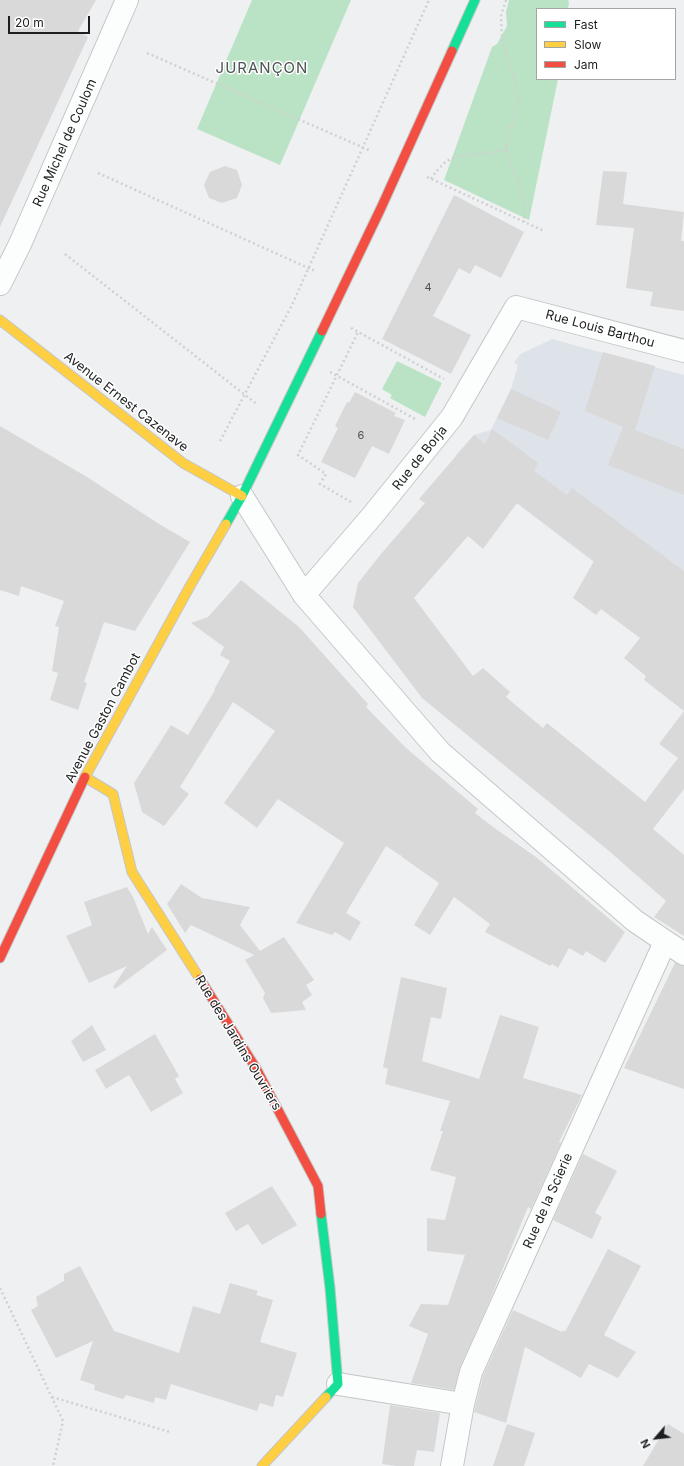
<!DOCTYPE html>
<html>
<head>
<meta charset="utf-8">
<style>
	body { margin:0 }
	#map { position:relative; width:684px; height:1466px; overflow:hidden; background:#eef0f2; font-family:Inter,sans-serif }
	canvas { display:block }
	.legend { position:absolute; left:536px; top:8px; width:140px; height:72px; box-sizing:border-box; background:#fff; border:1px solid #a4a5a5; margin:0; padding:5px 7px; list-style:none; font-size:12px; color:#1c1e1f }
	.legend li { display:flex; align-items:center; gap:8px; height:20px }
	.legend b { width:20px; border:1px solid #a4a5a5 }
	.north { position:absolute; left:636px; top:1418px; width:40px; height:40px; -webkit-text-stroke:3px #fff; paint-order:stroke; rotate:242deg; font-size:11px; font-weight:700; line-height:16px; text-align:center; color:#1c1e1f }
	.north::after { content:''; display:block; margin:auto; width:14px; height:18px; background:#1c1e1f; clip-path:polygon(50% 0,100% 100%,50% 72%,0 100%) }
	.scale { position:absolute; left:8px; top:16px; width:82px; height:18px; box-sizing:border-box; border:2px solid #1c1e1f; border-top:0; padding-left:5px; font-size:12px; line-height:14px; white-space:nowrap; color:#1c1e1f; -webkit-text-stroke:3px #fff; paint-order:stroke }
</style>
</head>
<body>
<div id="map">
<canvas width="684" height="1466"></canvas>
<ul class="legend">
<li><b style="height:5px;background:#16e098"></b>Fast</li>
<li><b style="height:5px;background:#ffcf43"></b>Slow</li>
<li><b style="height:5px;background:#f24e42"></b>Jam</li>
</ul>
<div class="north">N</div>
<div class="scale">20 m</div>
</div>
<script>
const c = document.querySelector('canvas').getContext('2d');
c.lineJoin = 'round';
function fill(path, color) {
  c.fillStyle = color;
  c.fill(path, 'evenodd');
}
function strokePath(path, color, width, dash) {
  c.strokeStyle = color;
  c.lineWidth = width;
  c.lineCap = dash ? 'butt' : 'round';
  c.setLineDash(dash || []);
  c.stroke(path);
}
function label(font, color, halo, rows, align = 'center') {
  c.font = font + ' Inter,sans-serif';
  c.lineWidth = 3;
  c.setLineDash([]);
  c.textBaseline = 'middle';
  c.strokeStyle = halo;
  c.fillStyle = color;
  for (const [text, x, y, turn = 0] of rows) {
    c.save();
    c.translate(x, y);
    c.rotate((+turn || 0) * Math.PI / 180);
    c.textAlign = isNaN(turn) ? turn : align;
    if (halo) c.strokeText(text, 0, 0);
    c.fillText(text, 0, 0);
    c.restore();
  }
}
const built = new Path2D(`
	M 552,339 L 684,375 L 684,631 L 455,456 L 474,435 L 491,430 L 511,389 L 518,365 L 514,363 L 518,357 L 521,354 Z`);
const green = new Path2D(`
	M 252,0 L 351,0 L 280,165 L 197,129 Z
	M 509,0 L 568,0 L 569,2 L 568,9 L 537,9 L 537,79 L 558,79 L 529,220 L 444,180 L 492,47 L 497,44 L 507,26 L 506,12 Z
	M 397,361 L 442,383 L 425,417 L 390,398 L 392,395 L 382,389 Z`);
const building = new Path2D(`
	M 0,0 L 96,0 L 78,31 L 88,37 L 0,227 Z
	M 225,166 L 237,170 L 242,185 L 237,198 L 222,203 L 209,198 L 204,185 L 210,172 Z
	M 603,171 L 627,172 L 623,204 L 684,212 L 681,241 L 684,241 L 684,311 L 650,306 L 653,292 L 626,288 L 634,228 L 596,225 Z
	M 454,195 L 524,232 L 501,278 L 475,265 L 470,274 L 459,268 L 433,316 L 471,335 L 451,374 L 382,339 Z
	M 603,352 L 655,366 L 635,430 L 684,449 L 684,495 L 608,465 L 623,427 L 585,411 Z
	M 511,389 L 561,412 L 548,440 L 497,418 Z
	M 355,392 L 396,413 L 394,416 L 405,420 L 389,454 L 372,446 L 355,478 L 321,462 L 338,428 L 335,426 L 347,402 L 349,403 Z
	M 0,426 L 87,477 L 159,524 L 190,542 L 135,631 L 104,622 L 84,682 L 87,683 L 78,710 L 50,700 L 58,673 L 52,671 L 59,627 L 55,626 L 64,601 L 21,586 L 19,596 L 0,590 Z
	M 492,429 L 538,463 L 534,471 L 567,495 L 572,488 L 684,571 L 684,789 L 653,829 L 684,855 L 684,936 L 654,917 L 666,901 L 609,851 L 422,698 L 353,607 L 358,583 L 381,554 L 425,503 L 419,499 L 474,435 L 485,444 ZM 517,503 L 594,561 L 573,598 L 596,615 L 601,609 L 640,638 L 624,658 L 646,676 L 644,680 L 684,711 L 659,744 L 678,758 L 645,802 L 547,723 L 543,728 L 506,697 L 510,692 L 483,668 L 473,676 L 414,598 L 468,536 L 483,549 Z
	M 241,580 L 299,627 L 368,704 L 366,707 L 406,748 L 478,809 L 475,813 L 493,827 L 536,857 L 625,932 L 605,963 L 586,951 L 583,956 L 569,948 L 558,968 L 552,964 L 550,966 L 485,932 L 490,924 L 454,897 L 430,935 L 414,925 L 439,883 L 402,857 L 402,854 L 401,856 L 386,846 L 346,913 L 361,922 L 350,941 L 335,932 L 332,935 L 296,923 L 344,843 L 278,799 L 257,828 L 224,803 L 275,731 L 233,702 L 180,787 L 189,794 L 164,826 L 142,812 L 134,783 L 171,725 L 188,735 L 215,690 L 215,688 L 230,661 L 220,655 L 224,647 L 191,623 L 208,617 Z
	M 181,884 L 202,898 L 250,907 L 240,925 L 260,951 L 284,937 L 314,980 L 306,985 L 312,995 L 302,1002 L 306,1010 L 271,1013 L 263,998 L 265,993 L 245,960 L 254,955 L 191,925 L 185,933 L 167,904 Z
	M 127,887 L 133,897 L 148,934 L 152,927 L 167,950 L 115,989 L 113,987 L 127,966 L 89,983 L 66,936 L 92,925 L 84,902 Z
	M 675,963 L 684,966 L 684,1089 L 624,1068 Z
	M 401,977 L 447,988 L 441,1019 L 431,1017 L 422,1061 L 479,1079 L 500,1015 L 539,1027 L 523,1078 L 582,1095 L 559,1142 L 561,1143 L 531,1209 L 528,1207 L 490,1300 L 460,1367 L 454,1390 L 411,1383 L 428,1334 L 409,1326 L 421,1304 L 448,1305 L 465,1255 L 427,1251 L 427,1218 L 445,1220 L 456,1177 L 430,1170 L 443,1131 L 440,1131 L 450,1101 L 385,1084 L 388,1069 L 383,1067 Z
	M 92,1025 L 106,1050 L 83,1062 L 71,1041 Z
	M 155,1034 L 179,1076 L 175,1079 L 183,1093 L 151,1112 L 129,1075 L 106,1089 L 95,1070 Z
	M 583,1154 L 617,1171 L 595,1213 L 602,1217 L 592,1239 L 553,1220 Z
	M 272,1186 L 297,1225 L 262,1245 L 248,1224 L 236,1231 L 225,1213 Z
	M 608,1249 L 641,1266 L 604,1335 L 636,1352 L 618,1378 L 589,1364 L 581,1378 L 525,1347 L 506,1423 L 474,1412 L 483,1376 L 513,1310 L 562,1332 L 563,1330 L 565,1332 Z
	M 80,1266 L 114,1331 L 179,1353 L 193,1306 L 220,1314 L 230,1283 L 258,1291 L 256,1295 L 273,1300 L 260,1342 L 297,1353 L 283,1397 L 276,1395 L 273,1407 L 260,1403 L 257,1411 L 171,1384 L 166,1400 L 155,1397 L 154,1403 L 126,1395 L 123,1399 L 94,1390 L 95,1385 L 80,1380 L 93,1341 L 56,1358 L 31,1310 L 38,1306 L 36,1297 L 64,1281 L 64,1274 Z
	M 390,1405 L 440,1413 L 434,1452 L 417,1450 L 414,1466 L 397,1466 L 382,1464 Z
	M 507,1424 L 535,1433 L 524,1466 L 493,1466 Z
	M 668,1424 L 684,1434 L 684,1466 L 643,1466 Z`);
const path = new Path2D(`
	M 506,0 L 501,16 L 502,38 L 516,83 L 519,104 L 506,141 L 507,157 L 518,179 L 523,197 L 525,222
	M 147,53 L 371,151
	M 98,173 L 315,271
	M 427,177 L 544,231
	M 431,179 C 448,153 457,157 485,153 C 492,153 500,150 507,149
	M 65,254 L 258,405
	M 351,328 L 444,379
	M 330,372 L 417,420
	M 220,441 L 292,305 L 429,0
	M 351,502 L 320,484 L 326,474 L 298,455 L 358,332
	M 0,1288 L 63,1421 L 53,1466
	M 52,1397 L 170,1432`);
const street = new Path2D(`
	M 0,284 L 20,244 L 127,0
	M 242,496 L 304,595 L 440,752 L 635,921 L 684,954
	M 304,595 L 373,515 L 452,417 L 516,307 L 684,351
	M 338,1384 L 463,1404
	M 452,1466 L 463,1404 L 471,1372 L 665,942`);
const fast = new Path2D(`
	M 452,51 L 475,0
	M 226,524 L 242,496 L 322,331
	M 321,1214 L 330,1288 L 338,1384 L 326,1397`);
const slow = new Path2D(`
	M 0,320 L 183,463 L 242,496
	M 85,777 L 113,794 L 132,872 L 200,979
	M 85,777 L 190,586 L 226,524
	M 262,1466 L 326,1397`);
const jam = new Path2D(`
	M 322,331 L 381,208 L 452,51
	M 0,958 L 85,777
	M 200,979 L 257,1070 L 318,1186 L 321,1214`);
const numberNames = [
	["4",428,288],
	["6",361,436]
];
const streetNames = [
	["Rue Michel de Coulom",65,143,-66],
	["Rue Louis Barthou",600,329,15],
	["Avenue Ernest Cazenave",126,402,38],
	["Rue de Borja",420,458,-51],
	["Avenue Gaston Cambot",103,718,-62],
	["Rue des Jardins Ouvriers",238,1043,59],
	["Rue de la Scierie",548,1201,-66]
];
const quarterNames = [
	["JURANÇON",262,68]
];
fill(built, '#dde3e9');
fill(green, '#bae3c5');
fill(building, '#d9d9da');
strokePath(street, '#c4c6c8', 24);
strokePath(fast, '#c4c6c8', 11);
strokePath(slow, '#c4c6c8', 11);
strokePath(jam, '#c4c6c8', 11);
strokePath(path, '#d0d0d0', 2.5, [2, 3]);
strokePath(street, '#fcfdfd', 22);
strokePath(fast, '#16e098', 9);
strokePath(slow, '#ffcf43', 9);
strokePath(jam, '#f24e42', 9);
label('11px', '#4d4f50', null, numberNames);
label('13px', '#1c1e1f', '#fff', streetNames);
c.letterSpacing = '1px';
label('15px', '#4f5355', '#fff', quarterNames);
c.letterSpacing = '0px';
</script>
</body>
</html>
